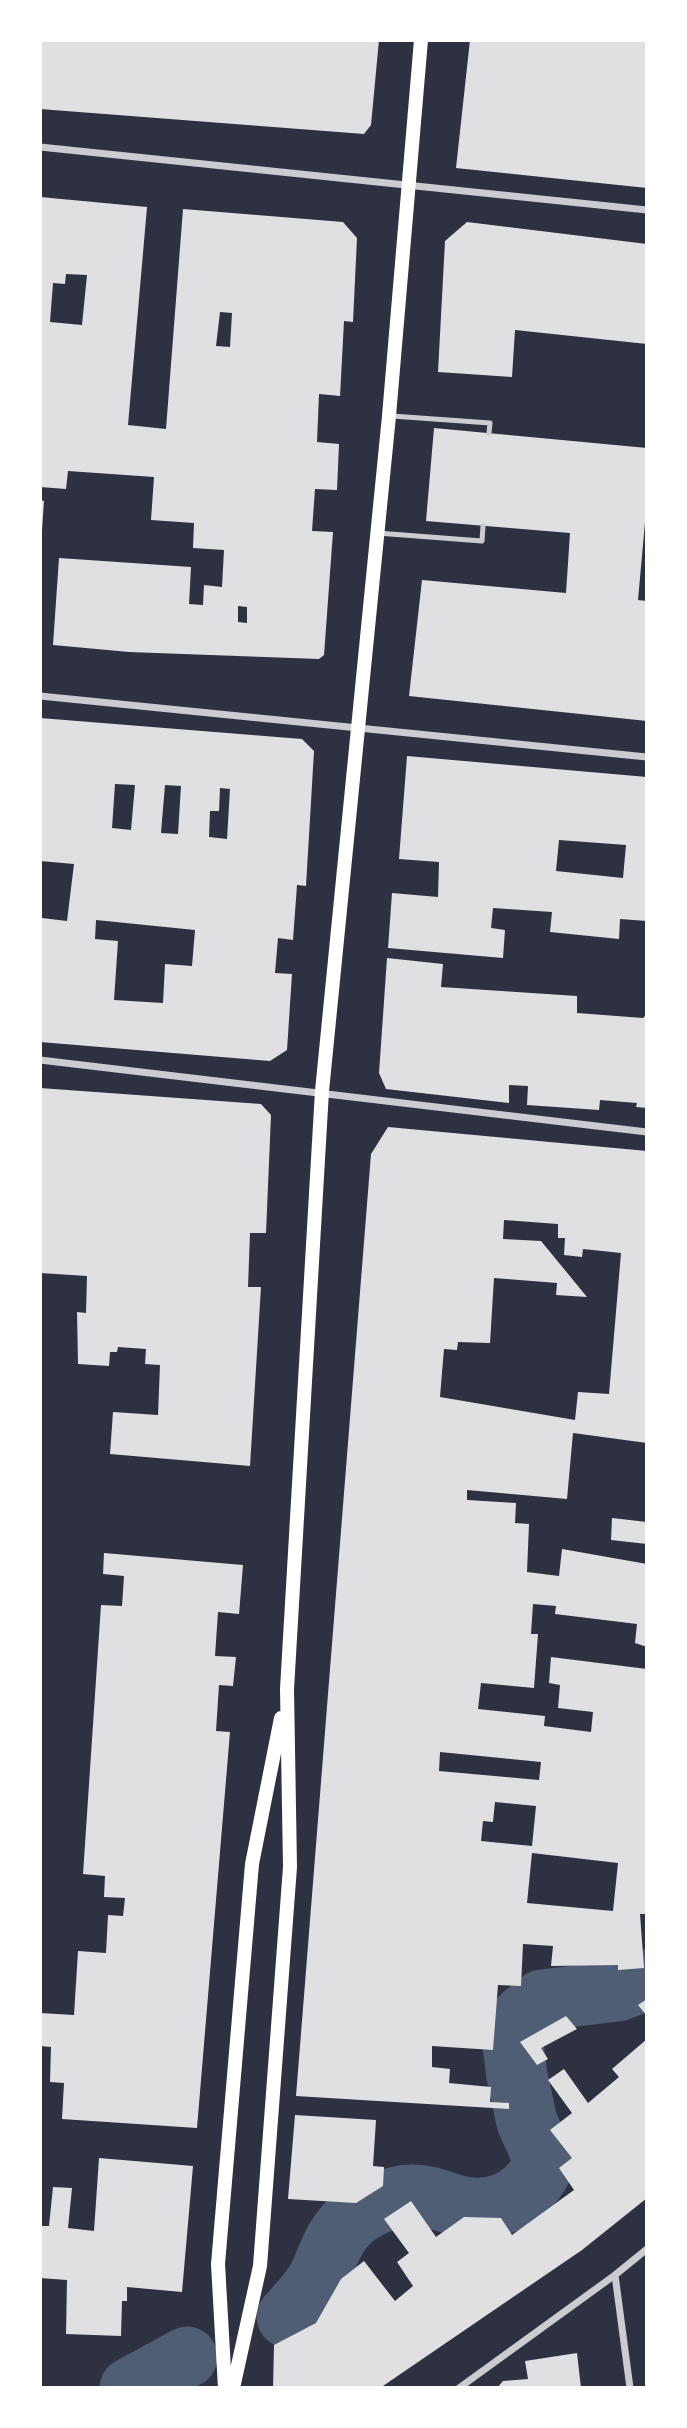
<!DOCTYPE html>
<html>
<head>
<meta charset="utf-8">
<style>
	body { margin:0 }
	#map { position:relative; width:687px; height:2428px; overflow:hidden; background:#2d3142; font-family:"Source Sans 3",sans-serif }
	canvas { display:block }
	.frame { position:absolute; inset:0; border:42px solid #fff; pointer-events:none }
</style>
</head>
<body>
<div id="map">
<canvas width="687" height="2428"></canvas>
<div class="frame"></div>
</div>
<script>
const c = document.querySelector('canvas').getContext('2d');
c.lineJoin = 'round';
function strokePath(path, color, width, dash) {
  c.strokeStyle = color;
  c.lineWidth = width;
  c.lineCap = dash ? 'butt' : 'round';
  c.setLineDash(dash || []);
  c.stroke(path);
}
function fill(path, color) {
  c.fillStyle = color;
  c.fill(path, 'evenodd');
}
const river = new Path2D(`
	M 287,2317 C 298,2304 313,2290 320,2274 C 329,2254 334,2235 352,2219 C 367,2207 393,2195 411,2195 C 431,2194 446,2204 464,2207 C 501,2213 531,2195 545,2162 L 527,2122 L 517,2076 L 512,2037 L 522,2016 L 542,2000 L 617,1991 L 647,1980
	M 130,2388 L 187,2357`);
const building = new Path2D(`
	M 40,40 L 379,40 L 371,125 L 364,134 L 40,109 Z
	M 470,40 L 647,40 L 647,188 L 456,168 Z
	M 40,197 L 147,207 L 128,425 L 166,429 L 183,209 L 343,222 L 357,238 L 353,322 L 344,321 L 340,396 L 319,394 L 317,442 L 339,444 L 337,490 L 315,489 L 312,531 L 333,532 L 324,655 L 319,659 L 129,652 L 53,645 L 59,558 L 191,567 L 189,604 L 203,605 L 204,585 L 222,587 L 224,550 L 193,548 L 194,523 L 151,520 L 154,477 L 68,471 L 66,489 L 40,487 ZM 66,274 L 87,275 L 82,325 L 50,322 L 53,283 L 65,284 ZM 220,312 L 232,313 L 230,347 L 216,346 ZM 238,606 L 247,607 L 247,623 L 238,622 Z
	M 467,222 L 647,244 L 647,344 L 515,330 L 512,377 L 438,372 L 445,241 Z
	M 434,428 L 647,448 L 647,500 L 638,600 L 647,601 L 647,721 L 409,696 L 422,580 L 566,593 L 570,533 L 426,521 Z
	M 40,500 L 44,501 L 42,530 L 40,530 Z
	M 40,718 L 302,739 L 314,751 L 306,886 L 297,885 L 293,940 L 278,938 L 275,973 L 292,974 L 287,1050 L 270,1061 L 40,1042 L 42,918 L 67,921 L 74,864 L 40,861 ZM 115,784 L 135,785 L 131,830 L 112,828 ZM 165,785 L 181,786 L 178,834 L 161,833 ZM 220,788 L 230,789 L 227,839 L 209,837 L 210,811 L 219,811 ZM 96,920 L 195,930 L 192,966 L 165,964 L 163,1003 L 114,1000 L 118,941 L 95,939 Z
	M 407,756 L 647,777 L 647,921 L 620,919 L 619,939 L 550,932 L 552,912 L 493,908 L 491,928 L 505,930 L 503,958 L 388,948 L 392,893 L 438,897 L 439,862 L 399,859 ZM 559,840 L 626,845 L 623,878 L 556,871 Z
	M 387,958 L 443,964 L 441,987 L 577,996 L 577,1013 L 643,1018 L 647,1014 L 647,1108 L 636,1107 L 637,1103 L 600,1100 L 599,1110 L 527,1105 L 528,1086 L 509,1085 L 509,1103 L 386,1089 L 379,1073 Z
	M 40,1088 L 261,1104 L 271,1115 L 266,1233 L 250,1233 L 248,1287 L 261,1287 L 250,1466 L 110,1454 L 113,1412 L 158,1415 L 160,1365 L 145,1364 L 146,1349 L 118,1347 L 117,1352 L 110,1352 L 109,1366 L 78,1364 L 77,1312 L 86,1313 L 87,1276 L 40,1273 Z
	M 388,1127 L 647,1151 L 647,1443 L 573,1433 L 567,1499 L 467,1490 L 467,1500 L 516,1503 L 515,1523 L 529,1524 L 527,1572 L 559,1576 L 562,1549 L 647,1564 L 647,1647 L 635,1643 L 637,1624 L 555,1614 L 556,1606 L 533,1604 L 531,1634 L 538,1634 L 534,1688 L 481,1683 L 478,1709 L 545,1716 L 544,1726 L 591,1732 L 593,1712 L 558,1708 L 560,1685 L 549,1683 L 551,1657 L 647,1669 L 647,1914 L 640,1914 L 644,1968 L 618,1970 L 618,1965 L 551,1966 L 553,1946 L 523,1944 L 521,1986 L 498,1985 L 493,2050 L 432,2046 L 432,2067 L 450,2069 L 449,2083 L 491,2087 L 490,2102 L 509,2103 L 509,2109 L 296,2096 L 371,1154 ZM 504,1220 L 558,1224 L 558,1238 L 565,1238 L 564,1255 L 582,1257 L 583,1249 L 621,1253 L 609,1394 L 578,1392 L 575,1420 L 440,1397 L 444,1349 L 457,1350 L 458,1342 L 490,1343 L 494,1278 L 557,1283 L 556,1295 L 587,1297 L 541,1241 L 503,1239 ZM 440,1752 L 541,1762 L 539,1780 L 439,1771 ZM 495,1802 L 536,1806 L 532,1846 L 481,1841 L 483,1821 L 493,1822 ZM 532,1853 L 618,1863 L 613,1911 L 527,1903 Z
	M 612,1518 L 647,1522 L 647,1544 L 611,1540 Z
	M 104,1553 L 243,1565 L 239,1614 L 218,1612 L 215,1656 L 236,1657 L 233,1686 L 219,1685 L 216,1731 L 230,1732 L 197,2128 L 62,2119 L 64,2083 L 50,2082 L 51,2047 L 40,2046 L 40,2013 L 74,2015 L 78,1951 L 106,1953 L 108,1915 L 123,1916 L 125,1898 L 104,1897 L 105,1876 L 83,1874 L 101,1605 L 122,1606 L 124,1576 L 103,1574 Z
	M 647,1999 L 647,2016 L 638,2005 Z
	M 566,2016 L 577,2029 L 541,2048 L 548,2059 L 537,2065 L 520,2042 Z
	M 647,2039 L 647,2198 L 582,2250 L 380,2388 L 273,2388 L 274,2345 L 316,2323 L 341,2279 L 364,2261 L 395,2301 L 413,2286 L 397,2262 L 409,2253 L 384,2219 L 411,2201 L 436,2237 L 464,2217 L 501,2218 L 512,2235 L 574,2190 L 559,2168 L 572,2158 L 550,2130 L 572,2113 L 548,2080 L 564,2069 L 588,2103 L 619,2077 L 612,2069 Z
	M 295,2115 L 376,2120 L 373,2166 L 384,2167 L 383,2186 L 356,2203 L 288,2199 Z
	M 99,2158 L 193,2166 L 182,2292 L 127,2287 L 127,2301 L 122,2301 L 121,2336 L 66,2334 L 67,2280 L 40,2278 L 42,2226 L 49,2226 L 53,2187 L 72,2188 L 68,2228 L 94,2231 Z
	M 577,2353 L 581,2388 L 497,2388 L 503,2381 L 528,2379 L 525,2361 Z`);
const service = new Path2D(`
	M 392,416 L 490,423 L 489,433
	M 377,533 L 482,541 L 483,526`);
const minor = new Path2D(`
	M 40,147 L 647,210
	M 40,696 L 647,757
	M 40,1060 L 647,1132
	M 615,2275 L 630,2388
	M 459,2388 L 615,2275 L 647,2249`);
const secondary = new Path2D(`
	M 225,2388 L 218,2264 L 252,1864 L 281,1718
	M 233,2388 L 260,2266 L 290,1867 L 287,1689 L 322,1091 L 389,416 L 421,40`);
strokePath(river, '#4f5d75', 61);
fill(building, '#e0e0e3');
strokePath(service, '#caccd0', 5);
strokePath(minor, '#caccd0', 7);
strokePath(secondary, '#fff', 14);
</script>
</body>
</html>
